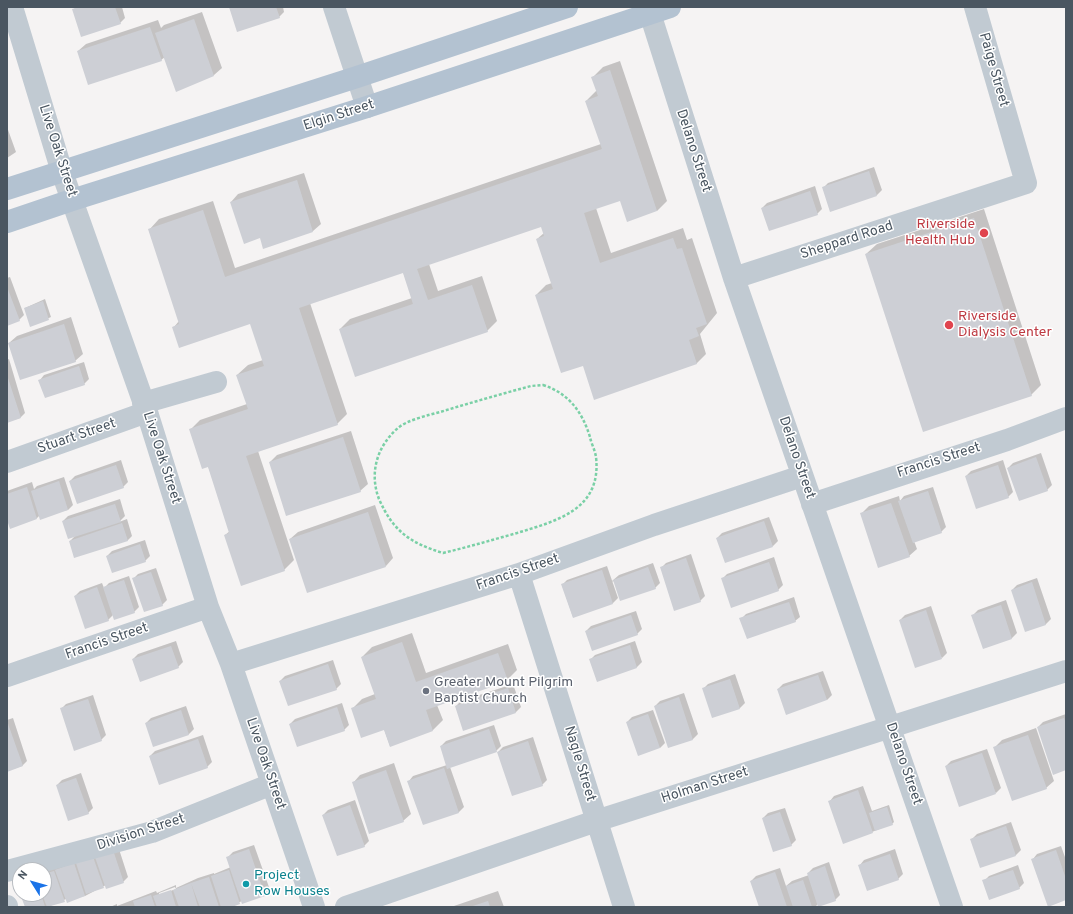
<!DOCTYPE html>
<html>
<head>
<meta charset="utf-8">
<style>
	body { margin:0 }
	#map { position:relative; width:1073px; height:914px; overflow:hidden; background:#f5f3f3; font-family:Overpass,sans-serif }
	canvas { display:block }
	.frame { position:absolute; inset:0; border:8px solid #4a5661; pointer-events:none }
	.north { position:absolute; left:12px; top:862px; width:40px; height:40px; box-sizing:border-box; background:#fff; border:1px solid #b7bbc0; border-radius:50%; rotate:307deg; font-size:11px; font-weight:700; line-height:16px; text-align:center; color:#4a5661 }
	.north::after { content:''; display:block; margin:auto; width:14px; height:18px; background:#1a73e8; clip-path:polygon(50% 0,100% 100%,50% 72%,0 100%) }
</style>
</head>
<body>
<div id="map">
<canvas width="1073" height="914"></canvas>
<div class="frame"></div>
<div class="north">N</div>
</div>
<script>
const c = document.querySelector('canvas').getContext('2d');
c.lineJoin = 'round';
function fill(path, color) {
  c.fillStyle = color;
  c.fill(path, 'evenodd');
}
function strokePath(path, color, width, dash) {
  c.strokeStyle = color;
  c.lineWidth = width;
  c.lineCap = dash ? 'butt' : 'round';
  c.setLineDash(dash || []);
  c.stroke(path);
}
function label(font, color, halo, rows, align = 'center') {
  c.font = font + ' Overpass,sans-serif';
  c.lineWidth = 3;
  c.setLineDash([]);
  c.textBaseline = 'middle';
  c.strokeStyle = halo;
  c.fillStyle = color;
  for (const [text, x, y, turn = 0] of rows) {
    c.save();
    c.translate(x, y);
    c.rotate((+turn || 0) * Math.PI / 180);
    c.textAlign = isNaN(turn) ? turn : align;
    if (halo) c.strokeText(text, 0, 0);
    c.fillText(text, 0, 0);
    c.restore();
  }
}
const shadow = new Path2D(`
	M 76,7 L 122,7 L 125,18 L 120,23 L 73,10 Z
	M 230,7 L 283,7 L 284,12 L 279,17 Z
	M 202,12 L 222,68 L 214,75 L 176,90 L 165,57 L 161,60 L 78,51 L 86,44 L 158,20 L 161,28 L 164,25 Z
	M 620,61 L 667,201 L 657,211 L 621,200 L 596,208 L 611,253 L 683,228 L 687,240 L 692,238 L 717,313 L 700,334 L 706,354 L 696,364 L 583,365 L 536,295 L 546,285 L 552,283 L 537,239 L 544,233 L 542,225 L 429,264 L 438,291 L 482,276 L 497,321 L 487,331 L 340,329 L 350,319 L 412,298 L 403,272 L 310,303 L 347,414 L 337,424 L 258,451 L 294,560 L 284,570 L 225,535 L 230,531 L 208,466 L 190,430 L 200,420 L 247,404 L 237,375 L 248,365 L 263,360 L 251,322 L 174,327 L 179,321 L 149,230 L 159,219 L 213,201 L 235,268 L 601,144 L 586,101 L 597,90 L 593,77 L 603,67 Z
	M 7,127 L 16,152 L 7,158 Z
	M 874,167 L 882,190 L 877,195 L 831,211 L 823,188 L 828,183 Z
	M 304,173 L 321,224 L 313,231 L 264,247 L 261,237 L 231,202 L 238,194 Z
	M 815,186 L 822,209 L 817,214 L 762,208 L 767,203 Z
	M 984,209 L 1041,385 L 1031,395 L 866,254 L 877,244 Z
	M 10,277 L 24,315 L 19,320 L 7,325 L 7,278 Z
	M 45,299 L 51,317 L 31,326 L 25,308 Z
	M 71,317 L 83,354 L 75,361 L 9,343 L 17,336 Z
	M 9,359 L 25,413 L 20,418 L 7,422 L 7,360 Z
	M 84,362 L 89,379 L 84,384 L 40,380 L 44,375 Z
	M 351,431 L 368,484 L 360,491 L 270,462 L 277,455 Z
	M 1041,453 L 1052,485 L 1047,490 L 1008,468 L 1013,463 Z
	M 121,460 L 128,482 L 123,487 L 70,481 L 75,476 Z
	M 1003,460 L 1013,492 L 1008,497 L 966,476 L 971,471 Z
	M 64,477 L 73,505 L 68,510 L 40,515 L 37,518 L 10,527 L 7,517 L 7,491 L 32,482 L 34,489 L 37,486 Z
	M 933,487 L 946,527 L 941,532 L 914,541 L 917,549 L 909,556 L 861,514 L 869,506 L 899,496 L 900,501 L 904,496 Z
	M 120,499 L 125,516 L 119,522 L 127,519 L 132,536 L 127,541 L 70,541 L 76,535 L 63,521 L 68,516 Z
	M 375,505 L 393,558 L 386,566 L 290,539 L 298,532 Z
	M 769,517 L 778,541 L 773,546 L 717,538 L 722,533 Z
	M 145,540 L 150,556 L 145,561 L 107,556 L 112,551 Z
	M 691,554 L 705,596 L 700,601 L 661,568 L 666,563 Z
	M 774,557 L 783,585 L 778,590 L 722,579 L 727,574 Z
	M 653,563 L 660,583 L 655,588 L 612,581 L 619,575 Z
	M 607,566 L 618,598 L 613,603 L 573,617 L 562,585 L 567,580 Z
	M 156,568 L 167,600 L 162,605 L 133,579 L 138,574 Z
	M 129,576 L 139,607 L 134,612 L 113,615 L 108,620 L 75,596 L 80,591 L 102,583 L 104,588 L 109,583 Z
	M 1037,578 L 1051,619 L 1046,624 L 1026,631 L 1012,590 L 1017,585 Z
	M 794,597 L 800,617 L 795,621 L 741,619 L 746,614 Z
	M 1006,600 L 1017,633 L 1012,638 L 984,648 L 973,615 L 978,610 Z
	M 931,606 L 947,653 L 942,658 L 900,620 L 905,615 Z
	M 636,611 L 642,629 L 637,634 L 586,631 L 591,626 Z
	M 412,633 L 426,673 L 508,644 L 517,670 L 507,680 L 437,705 L 443,720 L 433,730 L 390,746 L 384,729 L 352,709 L 362,699 L 375,694 L 362,657 L 372,647 Z
	M 176,641 L 183,662 L 178,667 L 133,659 L 138,654 Z
	M 635,641 L 642,662 L 637,667 L 597,680 L 590,660 L 595,655 Z
	M 333,660 L 341,684 L 336,689 L 280,681 L 285,676 Z
	M 823,671 L 832,695 L 827,700 L 778,689 L 783,684 Z
	M 735,674 L 745,703 L 740,708 L 713,717 L 703,689 L 708,684 Z
	M 513,684 L 521,707 L 516,712 L 464,730 L 456,706 L 461,701 Z
	M 684,693 L 698,734 L 693,739 L 669,747 L 655,706 L 660,701 Z
	M 93,695 L 106,735 L 101,740 L 61,709 L 66,704 Z
	M 342,703 L 349,725 L 344,730 L 290,724 L 295,719 Z
	M 186,706 L 194,729 L 189,734 L 154,746 L 146,723 L 151,718 Z
	M 653,710 L 665,743 L 660,748 L 627,722 L 632,717 Z
	M 1066,714 L 1066,769 L 1038,727 L 1043,722 Z
	M 13,718 L 27,761 L 22,766 L 7,771 L 7,720 Z
	M 494,725 L 501,746 L 496,751 L 450,767 L 464,807 L 459,812 L 423,824 L 409,781 L 413,776 L 447,765 L 441,746 L 446,741 Z
	M 1036,728 L 1054,781 L 1046,788 L 995,747 L 1002,740 Z
	M 203,735 L 212,762 L 207,767 L 150,756 L 155,751 Z
	M 533,737 L 547,780 L 542,785 L 498,752 L 503,747 Z
	M 987,749 L 1001,788 L 996,793 L 946,766 L 951,761 Z
	M 394,763 L 411,814 L 403,821 L 353,783 L 360,775 Z
	M 81,773 L 93,808 L 88,813 L 57,785 L 62,780 Z
	M 863,786 L 872,811 L 889,805 L 894,822 L 892,824 L 872,832 L 830,801 L 834,796 Z
	M 355,800 L 369,841 L 364,846 L 323,815 L 328,810 Z
	M 785,808 L 796,840 L 791,845 L 763,818 L 768,813 Z
	M 1011,822 L 1021,850 L 1016,855 L 981,867 L 972,839 L 977,834 Z
	M 254,845 L 270,890 L 265,895 L 242,901 L 229,907 L 110,907 L 117,904 L 117,906 L 156,891 L 157,893 L 176,885 L 176,888 L 198,878 L 214,873 L 214,874 L 231,867 L 228,857 L 233,852 ZM 175,887 L 176,889 L 159,895 L 159,893 Z
	M 118,846 L 128,877 L 123,882 L 106,885 L 85,896 L 66,899 L 48,907 L 26,907 L 22,894 L 44,894 L 44,871 Z
	M 1061,846 L 1066,860 L 1066,899 L 1033,859 L 1037,854 Z
	M 895,849 L 903,874 L 898,879 L 860,865 L 864,860 Z
	M 829,862 L 840,895 L 835,900 L 818,904 L 815,907 L 760,907 L 751,881 L 756,876 L 780,868 L 786,886 L 792,881 L 809,875 L 808,873 L 813,868 Z
	M 1018,865 L 1024,883 L 1019,888 L 984,881 L 989,876 Z
	M 20,881 L 20,890 L 18,883 Z
	M 498,891 L 504,907 L 451,907 Z`);
const building = new Path2D(`
	M 79,7 L 115,7 L 121,24 L 81,37 L 72,9 Z
	M 229,7 L 276,7 L 280,18 L 237,32 Z
	M 194,19 L 214,76 L 176,92 L 155,33 Z
	M 150,27 L 162,61 L 88,85 L 77,51 Z
	M 610,70 L 657,211 L 627,222 L 620,201 L 584,213 L 600,263 L 673,238 L 677,249 L 682,248 L 707,324 L 696,328 L 699,336 L 689,340 L 697,364 L 594,400 L 583,366 L 561,373 L 535,295 L 553,289 L 536,239 L 544,236 L 541,227 L 417,269 L 428,300 L 472,285 L 488,332 L 355,377 L 339,329 L 413,304 L 403,273 L 299,308 L 338,425 L 246,456 L 285,571 L 241,586 L 224,535 L 229,533 L 208,467 L 202,469 L 189,429 L 248,409 L 236,375 L 264,366 L 250,324 L 179,348 L 172,327 L 179,324 L 148,229 L 203,210 L 225,277 L 602,149 L 585,101 L 598,96 L 591,77 Z
	M 869,171 L 877,196 L 830,212 L 822,187 Z
	M 297,180 L 313,232 L 263,249 L 260,238 L 244,244 L 230,202 Z
	M 810,191 L 818,215 L 769,231 L 761,208 Z
	M 974,218 L 1032,396 L 923,432 L 865,254 Z
	M 7,287 L 20,321 L 7,326 Z
	M 43,301 L 49,320 L 30,327 L 24,308 Z
	M 64,324 L 76,362 L 20,380 L 8,343 Z
	M 79,366 L 85,385 L 45,398 L 38,380 Z
	M 7,375 L 21,418 L 7,423 Z
	M 343,437 L 361,492 L 286,516 L 269,462 Z
	M 1036,457 L 1048,491 L 1019,501 L 1007,468 Z
	M 116,465 L 124,488 L 77,504 L 69,481 Z
	M 998,465 L 1009,498 L 976,509 L 965,476 Z
	M 59,481 L 68,510 L 40,520 L 31,491 Z
	M 27,487 L 37,519 L 10,529 L 7,520 L 7,494 Z
	M 928,491 L 942,533 L 913,543 L 898,501 Z
	M 891,503 L 910,557 L 878,568 L 860,513 Z
	M 115,504 L 121,522 L 68,539 L 62,521 Z
	M 368,512 L 386,567 L 307,593 L 289,539 Z
	M 764,521 L 773,547 L 725,563 L 716,538 Z
	M 122,523 L 128,541 L 74,558 L 69,541 Z
	M 140,544 L 146,562 L 112,573 L 106,556 Z
	M 686,558 L 701,602 L 674,611 L 660,567 Z
	M 769,562 L 779,591 L 731,608 L 721,578 Z
	M 648,567 L 656,589 L 620,601 L 613,580 Z
	M 602,570 L 613,604 L 573,618 L 561,584 Z
	M 151,572 L 163,606 L 144,612 L 132,578 Z
	M 124,580 L 135,613 L 114,620 L 103,587 Z
	M 1032,582 L 1046,625 L 1025,632 L 1011,590 Z
	M 97,587 L 109,621 L 85,629 L 74,596 Z
	M 789,602 L 796,622 L 747,639 L 739,618 Z
	M 1001,605 L 1012,639 L 983,649 L 971,615 Z
	M 926,610 L 942,659 L 915,668 L 899,620 Z
	M 631,615 L 638,635 L 592,651 L 585,631 Z
	M 402,642 L 416,682 L 498,653 L 508,681 L 426,710 L 433,731 L 390,747 L 384,730 L 361,738 L 351,708 L 376,699 L 361,657 Z
	M 630,645 L 637,668 L 597,682 L 589,659 Z
	M 171,646 L 179,668 L 140,682 L 132,659 Z
	M 328,664 L 337,690 L 288,706 L 279,681 Z
	M 818,675 L 827,700 L 786,715 L 777,689 Z
	M 730,679 L 740,709 L 712,718 L 702,688 Z
	M 508,688 L 516,713 L 463,731 L 455,706 Z
	M 679,697 L 693,740 L 668,748 L 654,706 Z
	M 88,699 L 102,741 L 74,751 L 60,708 Z
	M 337,707 L 345,731 L 297,747 L 289,724 Z
	M 181,710 L 189,735 L 153,747 L 145,723 Z
	M 648,714 L 660,748 L 638,756 L 626,722 Z
	M 1064,718 L 1066,724 L 1066,770 L 1053,775 L 1037,727 Z
	M 7,721 L 23,766 L 7,772 Z
	M 489,729 L 497,752 L 528,741 L 543,786 L 512,796 L 497,752 L 447,769 L 440,746 Z
	M 1028,735 L 1047,789 L 1012,801 L 993,747 Z
	M 198,739 L 208,768 L 159,785 L 149,756 Z
	M 982,753 L 996,794 L 959,807 L 945,766 Z
	M 444,768 L 459,813 L 423,825 L 407,781 Z
	M 386,770 L 404,822 L 369,834 L 352,782 Z
	M 76,778 L 89,814 L 68,821 L 56,785 Z
	M 858,790 L 873,833 L 843,844 L 828,801 Z
	M 350,805 L 365,847 L 337,856 L 322,815 Z
	M 887,807 L 893,825 L 875,831 L 869,813 Z
	M 780,812 L 792,846 L 773,852 L 762,818 Z
	M 1006,826 L 1016,856 L 980,868 L 970,839 Z
	M 249,849 L 265,896 L 242,904 L 226,857 Z
	M 113,850 L 124,883 L 106,889 L 95,857 Z
	M 1056,850 L 1066,879 L 1066,900 L 1048,907 L 1031,859 Z
	M 890,854 L 899,880 L 867,891 L 858,865 Z
	M 93,857 L 104,888 L 86,894 L 76,863 Z
	M 74,863 L 85,896 L 67,903 L 55,870 Z
	M 825,866 L 836,901 L 818,907 L 807,873 Z
	M 229,870 L 240,904 L 232,907 L 221,907 L 211,876 Z
	M 1013,870 L 1020,889 L 989,900 L 982,880 Z
	M 54,871 L 65,902 L 47,907 L 42,894 L 44,894 L 44,874 Z
	M 775,872 L 787,907 L 759,907 L 750,881 Z
	M 209,877 L 219,907 L 200,907 L 191,883 Z
	M 803,880 L 812,907 L 793,907 L 786,886 Z
	M 191,883 L 198,907 L 179,907 L 173,890 Z
	M 171,890 L 176,907 L 157,907 L 153,896 Z
	M 20,894 L 41,894 L 45,907 L 25,907 Z
	M 151,895 L 155,907 L 135,907 L 133,901 Z
	M 488,901 L 490,907 L 470,907 Z`);
const path = new Path2D(`
	M 543,385 C 568,393 582,411 590,437 C 591,443 595,450 596,457 C 602,510 556,521 517,533 C 492,540 468,547 443,553 C 410,543 393,531 379,499 C 369,473 377,446 398,428 C 407,420 429,415 440,412 C 470,403 501,394 531,386 Z`);
const minor = new Path2D(`
	M 12,7 L 62,172 L 147,412 L 208,607 L 231,664 L 314,907
	M 334,7 L 367,107
	M 648,7 L 734,278 L 952,907
	M 734,278 L 1026,183 L 975,7
	M 143,403 L 216,382
	M 7,462 L 147,412
	M 812,504 L 1007,440 L 1066,418
	M 519,574 L 624,907
	M 231,664 L 519,574 L 654,525 L 802,476
	M 7,676 L 208,607
	M 7,871 L 152,832 L 272,784
	M 7,906 L 7,907
	M 346,907 L 596,821 L 1066,671`);
const major = new Path2D(`
	M 7,189 L 357,77 L 567,7
	M 7,222 L 72,200 L 367,107 L 670,7`);
const markers = [
	[984,233,5,"#e0444e"],
	[949,325,5,"#e0444e"],
	[426,691,4,"#6b7280"],
	[246,884,4,"#0f9aa8"]
];
const streetNames = [
	["Paige Street",993,70,74],
	["Elgin Street",339,116,-18],
	["Live Oak Street",57,151,72],
	["Delano Street",693,151,72],
	["Sheppard Road",847,241,-18],
	["Stuart Street",77,437,-19],
	["Live Oak Street",161,458,72],
	["Delano Street",796,458,71],
	["Francis Street",939,461,-18],
	["Francis Street",518,573,-19],
	["Francis Street",107,642,-19],
	["Live Oak Street",265,764,71],
	["Nagle Street",579,764,73],
	["Delano Street",903,764,71],
	["Holman Street",705,786,-18],
	["Division Street",141,833,-18]
];
const healthNames = [
	["Riverside",975,225],
	["Health Hub",975,241],
	["Riverside",958,317,"left"],
	["Dialysis Center",958,333,"left"]
];
const worshipNames = [
	["Greater Mount Pilgrim",434,683],
	["Baptist Church",434,699]
];
const cultureNames = [
	["Project",254,876],
	["Row Houses",254,892]
];
fill(shadow, '#0003');
fill(building, '#cdcfd5');
strokePath(path, '#7ad0a6', 2.5, [3, 2]);
strokePath(minor, '#c1cad2', 22);
strokePath(major, '#b3c2d1', 22);
for (const [x, y, r, color] of markers) {
  const dot = new Path2D();
  dot.arc(x, y, r, 0, 2 * Math.PI);
  c.fillStyle = color;
  c.fill(dot);
  strokePath(dot, '#fff', 1.5);
}
label('14px', '#4a5661', '#fff', streetNames);
label('14px', '#be3a42', '#fff', healthNames, 'right');
label('14px', '#5b616d', '#fff', worshipNames, 'left');
label('14px', '#0d838f', '#fff', cultureNames, 'left');
</script>
</body>
</html>
